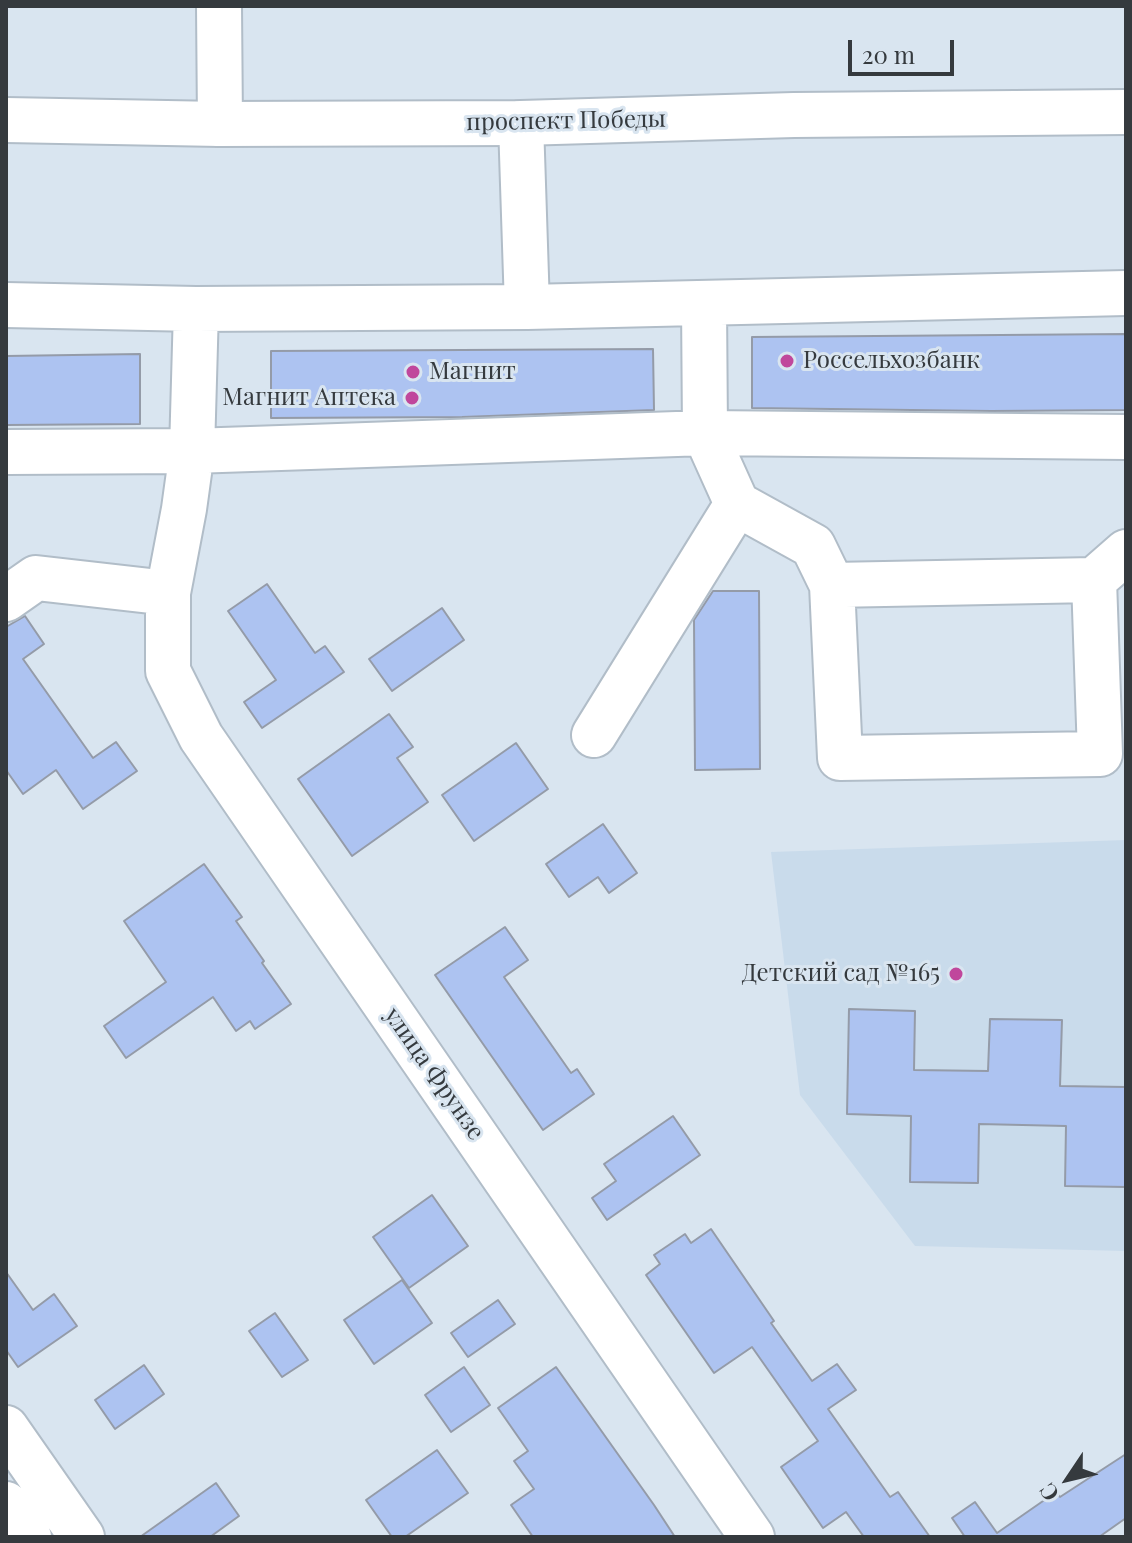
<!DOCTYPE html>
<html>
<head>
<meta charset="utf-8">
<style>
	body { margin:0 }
	#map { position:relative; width:1132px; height:1543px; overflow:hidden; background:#d9e5f0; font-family:"Playfair Display",serif }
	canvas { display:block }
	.frame { position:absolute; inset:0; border:8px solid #353a3e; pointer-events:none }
	.north { position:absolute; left:1028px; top:1439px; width:80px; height:80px; -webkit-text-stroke:6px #d9e5f0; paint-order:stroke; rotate:235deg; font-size:22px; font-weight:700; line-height:32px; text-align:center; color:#353a3e }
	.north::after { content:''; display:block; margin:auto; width:28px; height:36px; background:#353a3e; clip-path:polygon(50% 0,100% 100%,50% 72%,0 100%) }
	.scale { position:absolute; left:848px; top:40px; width:106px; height:36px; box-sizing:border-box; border:4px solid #353a3e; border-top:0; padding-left:10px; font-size:24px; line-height:28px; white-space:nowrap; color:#353a3e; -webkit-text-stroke:6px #d9e5f0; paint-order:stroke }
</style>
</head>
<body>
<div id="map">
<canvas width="1132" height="1543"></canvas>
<div class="frame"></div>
<div class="north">С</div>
<div class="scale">20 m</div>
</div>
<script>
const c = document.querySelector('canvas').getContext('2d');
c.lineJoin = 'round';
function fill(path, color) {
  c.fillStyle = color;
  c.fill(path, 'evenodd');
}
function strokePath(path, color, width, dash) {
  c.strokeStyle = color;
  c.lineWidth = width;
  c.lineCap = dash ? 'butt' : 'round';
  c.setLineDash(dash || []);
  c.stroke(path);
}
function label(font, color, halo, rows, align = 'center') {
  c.font = font + ' "Playfair Display",serif';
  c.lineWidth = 6;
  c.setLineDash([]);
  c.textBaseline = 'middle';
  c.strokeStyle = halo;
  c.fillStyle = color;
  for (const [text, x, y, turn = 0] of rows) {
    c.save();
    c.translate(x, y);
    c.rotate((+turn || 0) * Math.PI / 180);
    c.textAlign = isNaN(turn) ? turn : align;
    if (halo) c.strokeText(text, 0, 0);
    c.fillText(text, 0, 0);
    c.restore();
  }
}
const built = new Path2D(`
	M 1126,840 L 1126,1251 L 915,1246 L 800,1095 L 771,852 Z`);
const building = new Path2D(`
	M 1125,334 L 1126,410 L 991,411 L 752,408 L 752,337 Z
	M 653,349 L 654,410 L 462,417 L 271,418 L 271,351 Z
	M 140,354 L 140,424 L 6,425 L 6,356 Z
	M 267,584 L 315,653 L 325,646 L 344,672 L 262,728 L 244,702 L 276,680 L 228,611 Z
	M 713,591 L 759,591 L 760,769 L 695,770 L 694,620 Z
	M 442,608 L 464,640 L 392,691 L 369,659 Z
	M 25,616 L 44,644 L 23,659 L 93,758 L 116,742 L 137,771 L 83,809 L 56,770 L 23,794 L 6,770 L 6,627 Z
	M 389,714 L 413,747 L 397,758 L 428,802 L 352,856 L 298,779 Z
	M 516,743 L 548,789 L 474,841 L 442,795 Z
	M 603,824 L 637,873 L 609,893 L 598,877 L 569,897 L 546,864 Z
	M 204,864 L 242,917 L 236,921 L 264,961 L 262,963 L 291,1004 L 255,1029 L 250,1021 L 236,1031 L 213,997 L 126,1058 L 104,1026 L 166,982 L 124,921 Z
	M 505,927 L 528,960 L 504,977 L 571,1073 L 577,1069 L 594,1094 L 543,1130 L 435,975 Z
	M 849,1009 L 915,1011 L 914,1070 L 988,1071 L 990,1019 L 1062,1020 L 1060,1086 L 1126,1087 L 1126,1187 L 1065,1186 L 1066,1126 L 979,1124 L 978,1183 L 910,1182 L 911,1116 L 847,1114 Z
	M 673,1116 L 700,1155 L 607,1220 L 592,1198 L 616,1181 L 604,1164 Z
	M 432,1195 L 468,1246 L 409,1288 L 373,1237 Z
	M 711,1229 L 774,1321 L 771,1323 L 812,1381 L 837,1364 L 856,1390 L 828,1409 L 890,1497 L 898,1492 L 930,1537 L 864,1537 L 846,1512 L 823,1528 L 781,1467 L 818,1441 L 752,1347 L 714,1373 L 646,1275 L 660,1264 L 654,1255 L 685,1234 L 691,1243 Z
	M 6,1272 L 33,1310 L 54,1294 L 77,1326 L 18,1367 L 6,1350 Z
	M 402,1280 L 432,1323 L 374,1364 L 344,1320 Z
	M 498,1300 L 515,1324 L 468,1357 L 451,1333 Z
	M 275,1313 L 308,1360 L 282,1377 L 249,1331 Z
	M 144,1365 L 164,1394 L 115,1429 L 95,1400 Z
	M 464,1367 L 490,1405 L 451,1432 L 425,1395 Z
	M 556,1367 L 654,1505 L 675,1537 L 533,1537 L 511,1505 L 534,1489 L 514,1461 L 528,1451 L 498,1408 Z
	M 437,1450 L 468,1493 L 405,1537 L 392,1537 L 366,1500 Z
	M 1126,1454 L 1126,1518 L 1099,1537 L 965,1537 L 952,1518 L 975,1502 L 997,1533 L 1056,1492 L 1060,1497 Z
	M 216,1483 L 239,1516 L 210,1537 L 140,1537 Z`);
const minor = new Path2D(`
	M 219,6 L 220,124
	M 704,303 L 705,433 L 737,504 L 813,546 L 832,585 L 840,758 L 1100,754 L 1094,580 L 832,585
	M 6,305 L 196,309 L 527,307 L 521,123
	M 527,307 L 1126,293
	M 196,309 L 192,451 L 184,509 L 168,593 L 168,671 L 201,737 L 752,1537
	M 6,452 L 192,451 L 310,447 L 705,433 L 1126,437
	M 1094,580 L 1126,552
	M 6,599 L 36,578 L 168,593
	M 594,735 L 737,504
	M 6,1428 L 82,1537
	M 6,1504 L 29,1537`);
const major = new Path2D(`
	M 6,120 L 220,124 L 521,123 L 794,115 L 1126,112`);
const markers = [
	[787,361,8,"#c0479c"],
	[413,372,8,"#c0479c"],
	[412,398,8,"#c0479c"],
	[956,974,8,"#c0479c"]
];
const streetNames = [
	["проспект Победы",566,121,-1],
	["улица Фрунзе",434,1074,55]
];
const poiNames = [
	["Россельхозбанк",803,361],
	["Магнит",429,372],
	["Магнит Аптека",396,398,"right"],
	["Детский сад №165",940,974,"right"]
];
fill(built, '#c9dbeb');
fill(building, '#adc3f1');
strokePath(building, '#949ba8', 2);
strokePath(minor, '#b1bdc8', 48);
strokePath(major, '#b1bdc8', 48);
strokePath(minor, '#fff', 44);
strokePath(major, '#fff', 44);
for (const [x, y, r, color] of markers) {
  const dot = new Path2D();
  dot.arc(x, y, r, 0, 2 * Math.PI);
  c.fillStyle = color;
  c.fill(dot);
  strokePath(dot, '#d9e5f0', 3);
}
label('24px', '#353a3e', '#d9e5f0', streetNames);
label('24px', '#353a3e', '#d9e5f0', poiNames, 'left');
</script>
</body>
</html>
